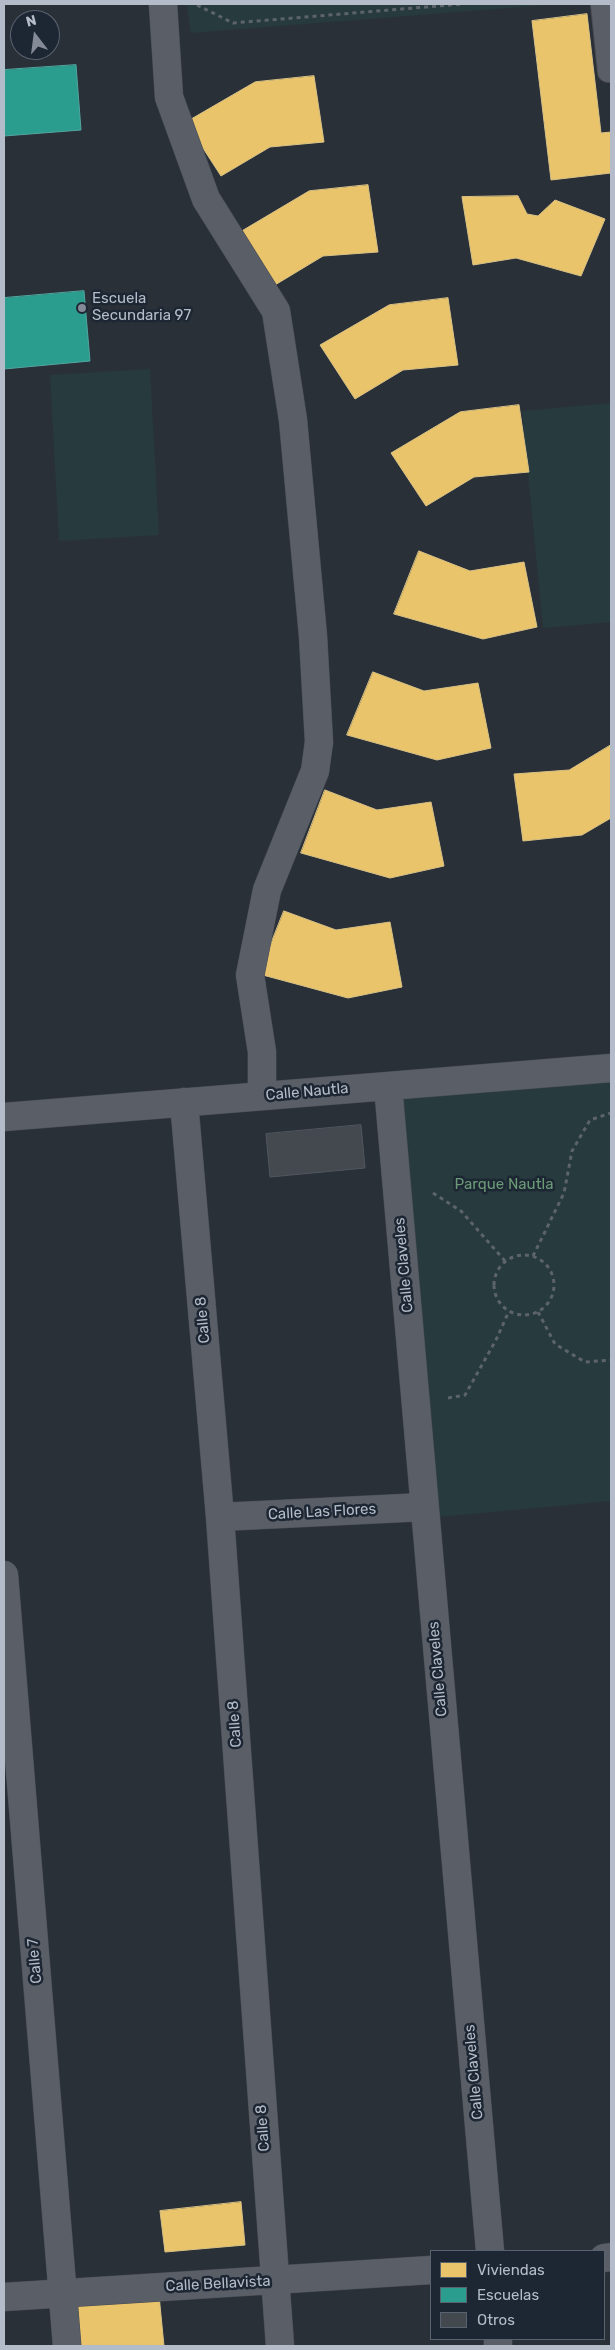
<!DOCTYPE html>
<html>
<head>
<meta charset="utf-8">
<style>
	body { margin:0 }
	#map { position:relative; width:615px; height:2350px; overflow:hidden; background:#2a3038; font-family:Rubik,sans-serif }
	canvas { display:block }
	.frame { position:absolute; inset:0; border:5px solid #b4bcc9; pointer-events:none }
	.legend { position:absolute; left:430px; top:2250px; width:175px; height:90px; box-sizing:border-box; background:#1d2633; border:1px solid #59626f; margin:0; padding:6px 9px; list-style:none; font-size:15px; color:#b4bcc9 }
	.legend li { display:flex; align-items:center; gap:10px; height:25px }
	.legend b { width:25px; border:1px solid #59626f }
	.north { position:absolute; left:10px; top:10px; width:50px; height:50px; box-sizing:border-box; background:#1d2633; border:1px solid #59626f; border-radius:50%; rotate:345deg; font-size:14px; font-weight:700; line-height:20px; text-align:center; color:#b4bcc9 }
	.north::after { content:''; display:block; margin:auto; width:18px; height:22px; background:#848b96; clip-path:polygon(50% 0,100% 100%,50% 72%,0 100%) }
</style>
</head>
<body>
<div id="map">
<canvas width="615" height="2350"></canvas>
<div class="frame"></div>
<ul class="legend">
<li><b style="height:14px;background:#e9c46a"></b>Viviendas</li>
<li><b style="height:14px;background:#2a9d8f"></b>Escuelas</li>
<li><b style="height:14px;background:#444950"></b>Otros</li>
</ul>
<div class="north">N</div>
</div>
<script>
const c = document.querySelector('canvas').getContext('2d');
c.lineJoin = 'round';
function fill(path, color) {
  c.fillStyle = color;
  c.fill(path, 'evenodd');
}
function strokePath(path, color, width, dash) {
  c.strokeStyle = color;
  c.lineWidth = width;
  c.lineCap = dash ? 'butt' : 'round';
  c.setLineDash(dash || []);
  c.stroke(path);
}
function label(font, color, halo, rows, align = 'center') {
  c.font = font + ' Rubik,sans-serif';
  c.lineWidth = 5;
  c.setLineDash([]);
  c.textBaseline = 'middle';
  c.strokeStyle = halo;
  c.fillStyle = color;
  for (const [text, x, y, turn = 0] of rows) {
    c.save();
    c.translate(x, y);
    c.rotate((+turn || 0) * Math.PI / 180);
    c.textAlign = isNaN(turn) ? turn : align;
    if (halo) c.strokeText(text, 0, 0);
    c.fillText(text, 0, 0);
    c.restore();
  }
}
const green = new Path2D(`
	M 187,4 L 559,4 L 191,33 Z
	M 150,369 L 159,535 L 59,541 L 50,375 Z
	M 611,403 L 611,622 L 543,628 L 522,411 Z
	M 609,1068 L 611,1086 L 611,1501 L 428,1518 L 388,1086 Z`);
const homes = new Path2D(`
	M 587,14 L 601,133 L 611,132 L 611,173 L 551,180 L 532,21 Z
	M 314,76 L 324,142 L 270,147 L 221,176 L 186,122 L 255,82 Z
	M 368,185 L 378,252 L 323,256 L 275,285 L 240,232 L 309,191 Z
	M 518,196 L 527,214 L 538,216 L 555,200 L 605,219 L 581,276 L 516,258 L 473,265 L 462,197 Z
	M 448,298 L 458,365 L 403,370 L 355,399 L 320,345 L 389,305 Z
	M 519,405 L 529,472 L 474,477 L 426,506 L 391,453 L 460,412 Z
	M 419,551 L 470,571 L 524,562 L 537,627 L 483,639 L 394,614 Z
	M 373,672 L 424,691 L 478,683 L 491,748 L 437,760 L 347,735 Z
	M 611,745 L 611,818 L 582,835 L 523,841 L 514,774 L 569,770 Z
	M 325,790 L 377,810 L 431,802 L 444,866 L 390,878 L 301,853 Z
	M 284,911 L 336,930 L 390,922 L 402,987 L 348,998 L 259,974 Z
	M 241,2202 L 245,2245 L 165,2252 L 160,2211 Z
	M 159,2295 L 164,2346 L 72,2346 L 68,2304 Z`);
const schools = new Path2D(`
	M 76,65 L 81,130 L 4,136 L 4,70 Z
	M 84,291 L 90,361 L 4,369 L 4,298 Z`);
const building = new Path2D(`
	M 361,1125 L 365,1168 L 270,1177 L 266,1134 Z`);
const path = new Path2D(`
	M 197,5 L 233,23 L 462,4
	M 433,1193 L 461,1211 L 505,1261
	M494 1285a30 30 0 1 1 60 0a30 30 0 1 1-60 0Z
	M 533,1256 L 564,1193 L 572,1151 L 590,1120 L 611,1113
	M 538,1312 L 555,1344 L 585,1362 L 611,1360
	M 448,1398 L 465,1395 L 496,1340 L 509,1311`);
const service = new Path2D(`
	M 601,4 L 608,72`);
const minor = new Path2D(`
	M 163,4 L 169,97 L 206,199 L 276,311 L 293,420 L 313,636 L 319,742 L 315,771 L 267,890 L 250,975 L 262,1052 L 262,1096
	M 388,1086 L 490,2251
	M 184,1102 L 220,1517 L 280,2346
	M 4,1117 L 611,1068
	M 220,1517 L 424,1507
	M 4,1575 L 67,2346
	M 604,2258 L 611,2257
	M 4,2297 L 431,2270
	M 498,2339 L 498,2346`);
const markers = [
	[82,308,5,"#848b96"]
];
const poiNames = [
	["Escuela",92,299],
	["Secundaria 97",92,316]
];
const streetNames = [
	["Calle Nautla",307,1092,-5],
	["Calle Claveles",404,1265,-95],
	["Calle 8",203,1320,-95],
	["Calle Las Flores",322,1512,-3],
	["Calle Claveles",438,1669,-95],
	["Calle 8",235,1724,-94],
	["Calle 7",35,1961,-95],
	["Calle Claveles",474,2072,-95],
	["Calle 8",263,2128,-94],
	["Calle Bellavista",218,2284,-3]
];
const parkNames = [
	["Parque Nautla",504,1185]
];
fill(green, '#273a3e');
fill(homes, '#e9c46a');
strokePath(homes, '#d9c286', 1);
fill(schools, '#2a9d8f');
strokePath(schools, '#53a6a0', 1);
fill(building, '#444950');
strokePath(building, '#52575f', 1);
strokePath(service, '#484c53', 22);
strokePath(minor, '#484c53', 29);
strokePath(path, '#5d636a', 3, [4, 4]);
strokePath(service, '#5a5e66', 20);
strokePath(minor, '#5a5e66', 28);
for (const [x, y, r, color] of markers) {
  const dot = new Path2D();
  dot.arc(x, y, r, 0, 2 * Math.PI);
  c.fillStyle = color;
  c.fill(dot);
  strokePath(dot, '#1d2633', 2);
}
label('15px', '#b4bcc9', '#1d2633', poiNames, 'left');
label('15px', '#b4bcc9', '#1d2633', streetNames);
label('15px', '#6b9a76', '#1d2633', parkNames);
</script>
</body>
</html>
